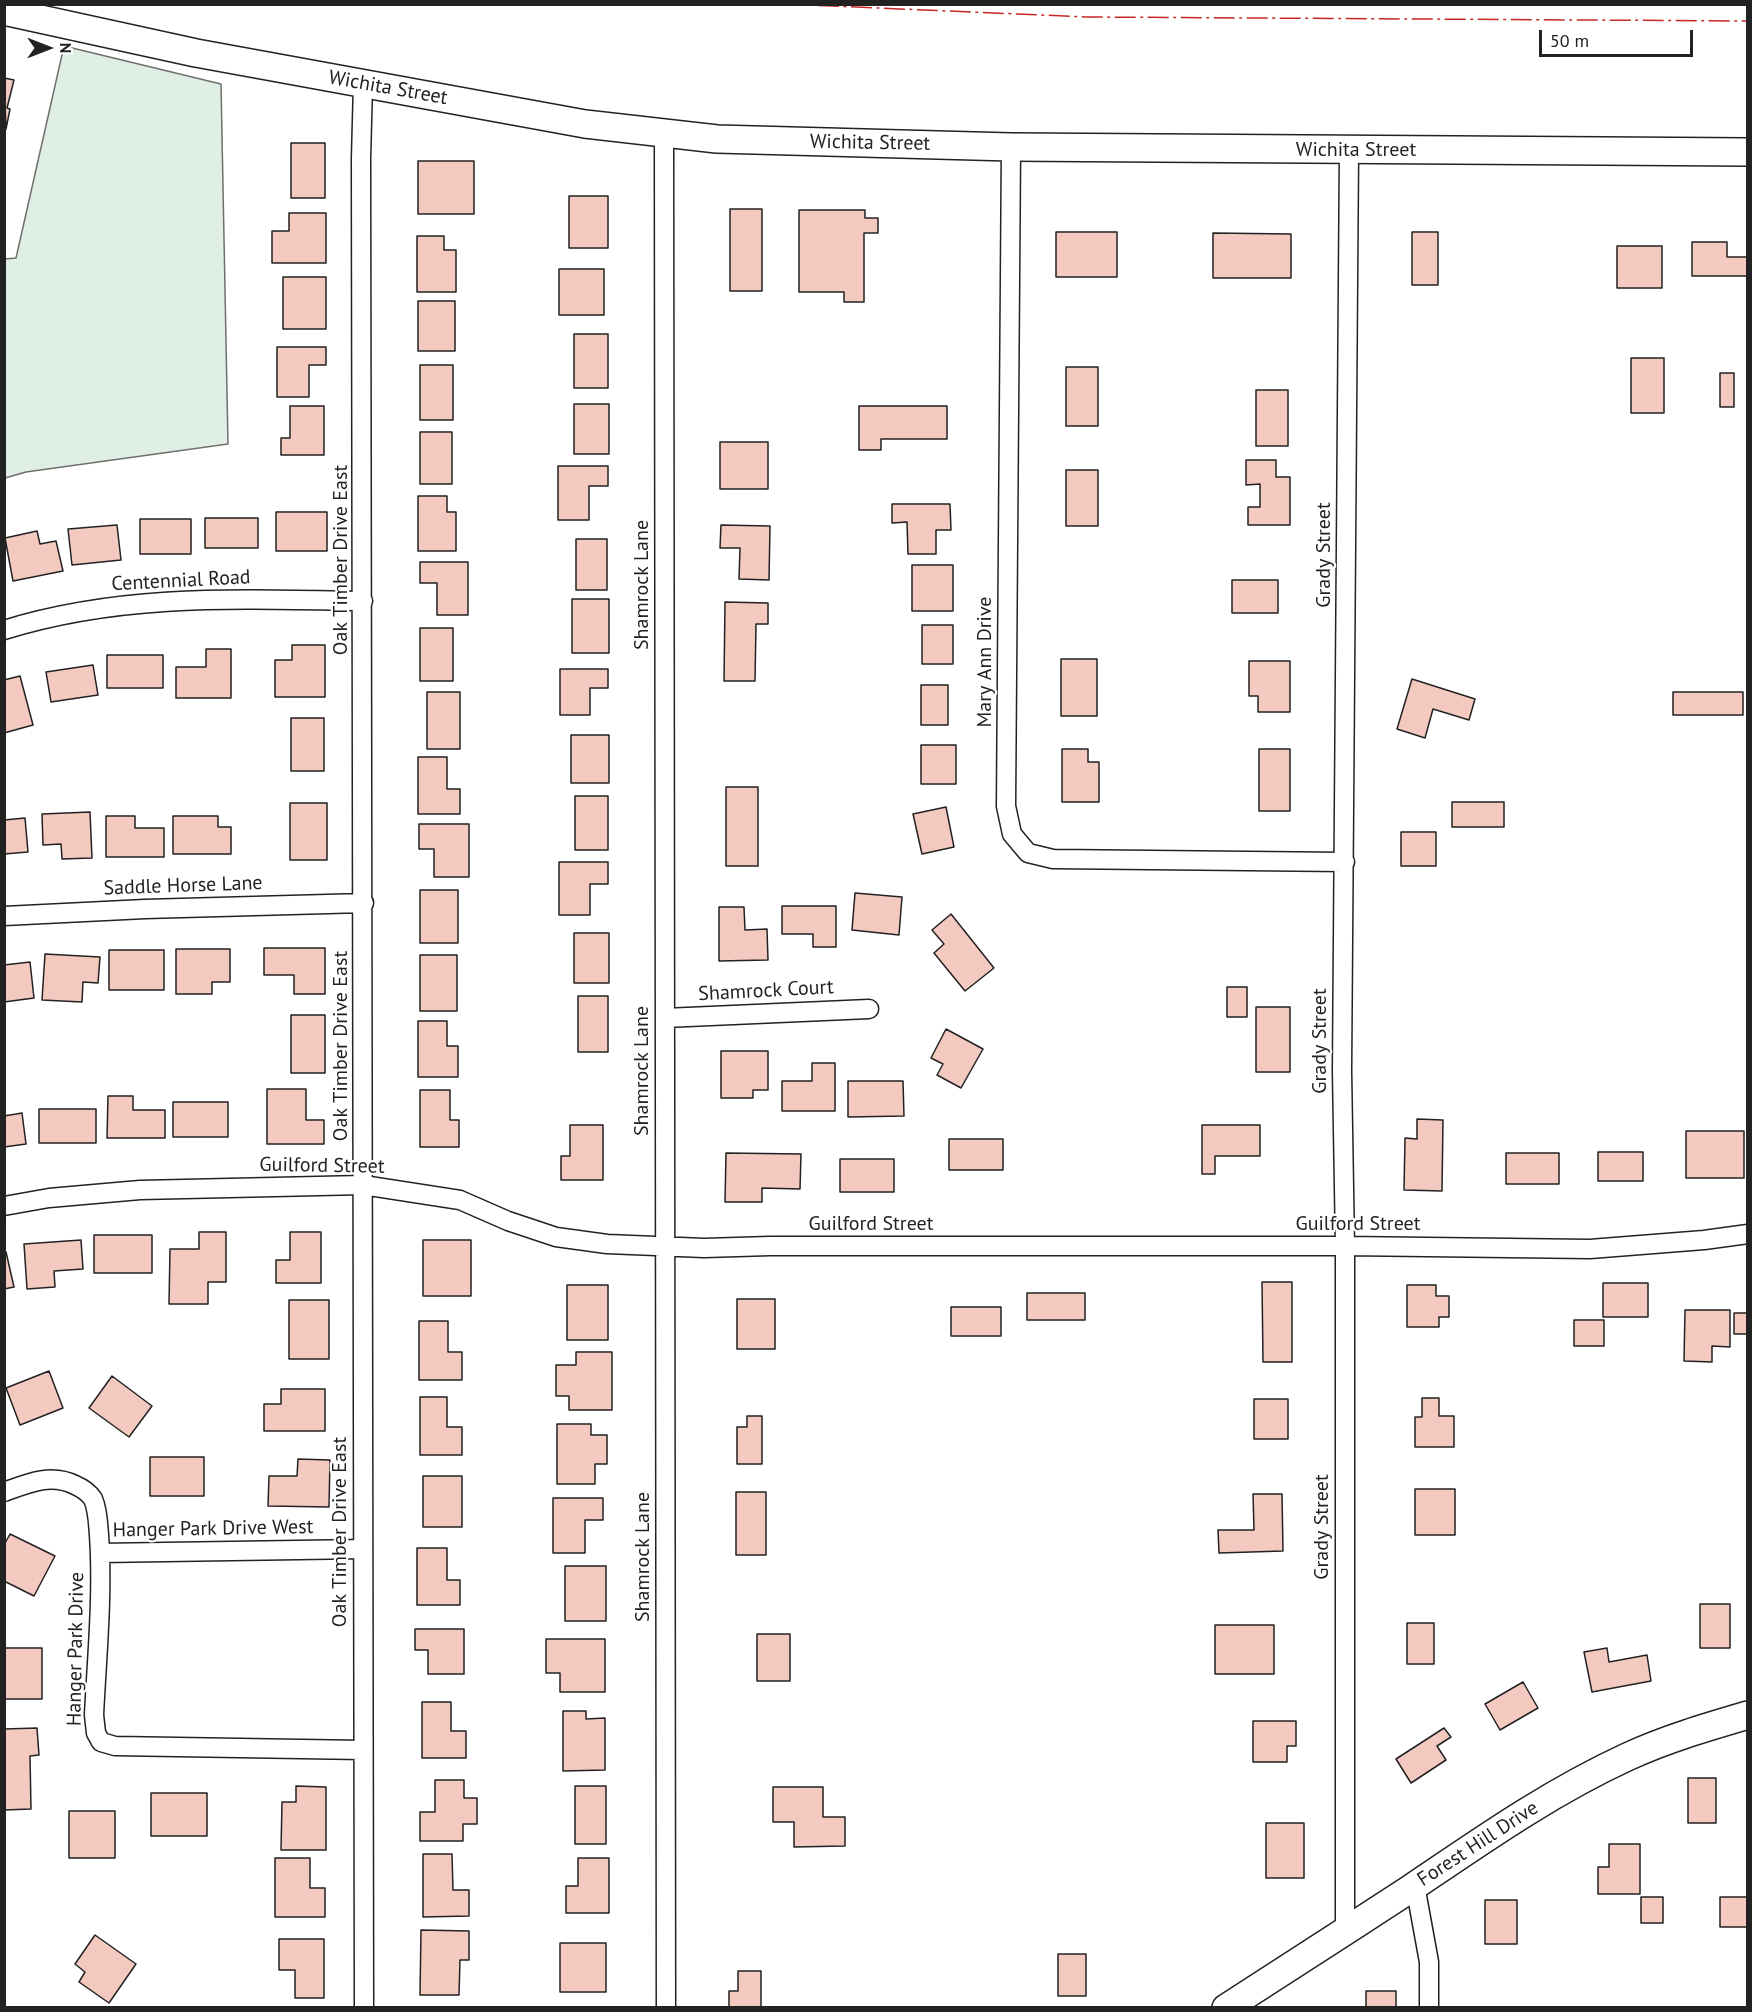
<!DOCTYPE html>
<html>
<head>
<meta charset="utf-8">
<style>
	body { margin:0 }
	#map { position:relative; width:1752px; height:2012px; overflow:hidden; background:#fff; font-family:"PT Sans",sans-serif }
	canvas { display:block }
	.frame { position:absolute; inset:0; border:6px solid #222; pointer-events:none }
	.north { position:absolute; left:18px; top:18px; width:60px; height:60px; -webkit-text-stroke:4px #fff; paint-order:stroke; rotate:90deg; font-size:16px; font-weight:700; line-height:24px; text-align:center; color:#222 }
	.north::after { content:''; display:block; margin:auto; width:21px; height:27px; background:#222; clip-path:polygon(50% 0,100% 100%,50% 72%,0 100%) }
	.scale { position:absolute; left:1539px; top:30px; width:154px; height:27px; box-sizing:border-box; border:3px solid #222; border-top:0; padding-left:8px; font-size:18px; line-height:21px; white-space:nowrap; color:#222; -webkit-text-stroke:4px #fff; paint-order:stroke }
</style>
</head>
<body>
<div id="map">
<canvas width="1752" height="2012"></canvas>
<div class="frame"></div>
<div class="north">N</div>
<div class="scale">50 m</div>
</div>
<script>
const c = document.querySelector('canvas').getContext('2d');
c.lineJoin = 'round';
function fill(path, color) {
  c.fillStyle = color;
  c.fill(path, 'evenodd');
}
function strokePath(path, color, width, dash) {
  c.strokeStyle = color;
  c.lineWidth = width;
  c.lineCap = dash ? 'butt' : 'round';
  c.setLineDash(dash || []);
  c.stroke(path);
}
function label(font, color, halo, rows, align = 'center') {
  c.font = font + ' "PT Sans",sans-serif';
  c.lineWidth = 4.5;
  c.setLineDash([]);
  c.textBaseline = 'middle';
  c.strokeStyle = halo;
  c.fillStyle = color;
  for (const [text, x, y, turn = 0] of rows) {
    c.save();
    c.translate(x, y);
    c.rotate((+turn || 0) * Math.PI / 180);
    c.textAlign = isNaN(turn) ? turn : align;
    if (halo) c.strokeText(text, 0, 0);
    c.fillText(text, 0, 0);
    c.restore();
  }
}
const green = new Path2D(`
	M 64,46 L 221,84 L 228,444 L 26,472 L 5,478 L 5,259 L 16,258 Z`);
const building = new Path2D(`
	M 4,78 L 14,80 L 7,108 L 10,109 L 6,129 Z
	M 291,143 L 325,143 L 325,198 L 291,198 Z
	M 418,161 L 474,161 L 474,214 L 418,214 Z
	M 569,196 L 608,196 L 608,248 L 569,248 Z
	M 730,209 L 762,209 L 762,291 L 730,291 Z
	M 799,210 L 865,210 L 865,218 L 878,218 L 878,233 L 864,233 L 864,302 L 844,302 L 844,292 L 799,292 Z
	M 289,213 L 326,213 L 326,263 L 272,263 L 272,231 L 289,231 Z
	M 1056,232 L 1117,232 L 1117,277 L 1056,277 Z
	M 1412,232 L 1438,232 L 1438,285 L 1412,285 Z
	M 1213,233 L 1291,234 L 1291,278 L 1213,278 Z
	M 417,236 L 444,236 L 444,250 L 456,250 L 456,292 L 417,292 Z
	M 1692,242 L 1727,242 L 1727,257 L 1747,257 L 1747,276 L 1692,276 Z
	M 1617,246 L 1662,246 L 1662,288 L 1617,288 Z
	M 559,269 L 604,269 L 604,315 L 559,315 Z
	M 283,277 L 326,277 L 326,329 L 283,329 Z
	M 418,301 L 455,301 L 455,351 L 418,351 Z
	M 574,334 L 608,334 L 608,388 L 574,388 Z
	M 277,347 L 326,347 L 326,365 L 309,365 L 309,397 L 277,397 Z
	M 1631,358 L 1664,358 L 1664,413 L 1631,413 Z
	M 420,365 L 453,365 L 453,420 L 420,420 Z
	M 1066,367 L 1098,367 L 1098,426 L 1066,426 Z
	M 1720,373 L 1734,373 L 1734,407 L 1720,407 Z
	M 1256,390 L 1288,390 L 1288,446 L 1256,446 Z
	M 574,404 L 609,404 L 609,454 L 574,454 Z
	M 290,406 L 324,406 L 324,455 L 281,455 L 281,438 L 290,438 Z
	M 859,406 L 947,406 L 947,439 L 881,439 L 881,450 L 859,450 Z
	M 420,432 L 452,432 L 452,484 L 420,484 Z
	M 720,442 L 768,442 L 768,489 L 720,489 Z
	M 1246,460 L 1276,460 L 1276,477 L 1290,477 L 1290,525 L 1248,525 L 1248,507 L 1260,507 L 1260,484 L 1246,485 Z
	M 558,466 L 608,466 L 608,486 L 589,486 L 589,520 L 558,520 Z
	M 1066,470 L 1098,470 L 1098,526 L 1066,526 Z
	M 418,496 L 447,496 L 447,512 L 456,512 L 456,551 L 418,551 Z
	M 892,504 L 950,504 L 951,530 L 936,530 L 936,554 L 908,554 L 907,522 L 892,523 Z
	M 276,512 L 327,512 L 327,551 L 276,551 Z
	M 205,518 L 258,518 L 258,548 L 205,548 Z
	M 140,519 L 191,519 L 191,554 L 140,554 Z
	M 117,525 L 121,560 L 72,565 L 68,529 Z
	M 721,525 L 770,526 L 769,580 L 739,579 L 740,548 L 720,548 Z
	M 37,531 L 40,544 L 56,541 L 63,571 L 13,581 L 5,538 Z
	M 576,539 L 607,539 L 607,590 L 576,590 Z
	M 420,562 L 468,562 L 468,615 L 437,615 L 437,583 L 420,583 Z
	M 912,565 L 953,565 L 953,611 L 912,611 Z
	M 1232,580 L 1278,580 L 1278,613 L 1232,613 Z
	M 572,599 L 609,599 L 609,653 L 572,653 Z
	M 725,602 L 768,603 L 768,624 L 756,624 L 755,681 L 724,681 Z
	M 922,625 L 953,625 L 953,664 L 922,664 Z
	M 420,628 L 453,628 L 453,681 L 420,681 Z
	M 292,645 L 325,645 L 325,697 L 275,697 L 275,660 L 292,660 Z
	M 206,649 L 231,649 L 231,698 L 176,698 L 176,667 L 206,667 Z
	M 107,655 L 163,655 L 163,688 L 107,688 Z
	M 1061,659 L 1097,659 L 1097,716 L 1061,716 Z
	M 1249,661 L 1290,661 L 1290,712 L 1258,712 L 1258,696 L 1249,696 Z
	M 93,665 L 98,695 L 51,702 L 46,672 Z
	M 560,669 L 608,669 L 608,688 L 590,688 L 590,715 L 560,715 Z
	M 20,676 L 33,725 L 4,733 L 4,680 Z
	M 1412,679 L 1475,699 L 1469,720 L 1433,709 L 1425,738 L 1397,729 Z
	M 921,685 L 948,685 L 948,725 L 921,725 Z
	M 427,692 L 460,692 L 460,749 L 427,749 Z
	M 1673,692 L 1743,692 L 1743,715 L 1673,715 Z
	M 291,718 L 324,718 L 324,771 L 291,771 Z
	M 571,735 L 609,735 L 609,783 L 571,783 Z
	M 921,745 L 956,745 L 956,784 L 921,784 Z
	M 1062,749 L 1088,749 L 1088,762 L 1099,762 L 1099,802 L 1062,802 Z
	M 1259,749 L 1290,749 L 1290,811 L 1259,811 Z
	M 418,757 L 447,757 L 447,789 L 460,789 L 460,814 L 418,814 Z
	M 726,787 L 758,787 L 758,866 L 726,866 Z
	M 575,796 L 608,796 L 608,850 L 575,850 Z
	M 1452,802 L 1504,802 L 1504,827 L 1452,827 Z
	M 290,803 L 327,803 L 327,860 L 290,860 Z
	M 946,807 L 954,847 L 922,854 L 913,814 Z
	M 90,812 L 92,858 L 62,859 L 61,844 L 43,845 L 42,814 Z
	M 106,816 L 135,816 L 135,828 L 164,828 L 164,857 L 106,857 Z
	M 173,816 L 218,816 L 218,827 L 231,827 L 231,854 L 173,854 Z
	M 25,818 L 28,852 L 4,854 L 4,820 Z
	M 419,824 L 469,824 L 469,877 L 434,877 L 434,849 L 419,849 Z
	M 1401,832 L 1436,832 L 1436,866 L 1401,866 Z
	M 559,862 L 608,862 L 608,884 L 590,884 L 590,915 L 559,915 Z
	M 420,890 L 458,890 L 458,943 L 420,943 Z
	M 855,893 L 902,897 L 899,935 L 852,930 Z
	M 782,906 L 836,906 L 836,947 L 813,947 L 813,934 L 782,934 Z
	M 719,907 L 744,907 L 745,930 L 767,929 L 768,960 L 719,961 Z
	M 951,914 L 994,968 L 965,991 L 934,953 L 944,944 L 932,930 Z
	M 574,933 L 609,933 L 609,983 L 574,983 Z
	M 264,948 L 325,948 L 325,994 L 294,994 L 294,975 L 264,975 Z
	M 176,949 L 230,949 L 230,982 L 212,982 L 212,994 L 176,994 Z
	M 109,950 L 164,950 L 164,990 L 109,990 Z
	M 45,954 L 100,957 L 98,983 L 83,982 L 82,1002 L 42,1000 Z
	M 420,955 L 457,955 L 457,1011 L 420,1011 Z
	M 30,962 L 34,998 L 4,1002 L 4,965 Z
	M 1227,987 L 1247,987 L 1247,1017 L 1227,1017 Z
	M 578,996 L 608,996 L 608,1052 L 578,1052 Z
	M 1256,1007 L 1290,1007 L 1290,1072 L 1256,1072 Z
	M 291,1015 L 325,1015 L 325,1073 L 291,1073 Z
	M 418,1021 L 447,1021 L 447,1046 L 458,1046 L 458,1077 L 418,1077 Z
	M 946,1029 L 983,1049 L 961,1088 L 937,1075 L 943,1064 L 931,1058 Z
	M 721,1051 L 768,1051 L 768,1090 L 753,1090 L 753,1098 L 721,1098 Z
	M 812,1063 L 835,1063 L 835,1111 L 782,1111 L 782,1081 L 812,1081 Z
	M 848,1081 L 903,1081 L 904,1116 L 848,1117 Z
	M 267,1089 L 306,1089 L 306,1120 L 324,1120 L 324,1144 L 267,1144 Z
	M 420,1090 L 450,1090 L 450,1120 L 459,1120 L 459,1147 L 420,1147 Z
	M 108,1096 L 133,1096 L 133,1110 L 165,1110 L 165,1138 L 107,1138 Z
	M 173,1102 L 228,1102 L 228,1137 L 173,1137 Z
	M 39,1109 L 96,1109 L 96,1143 L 39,1143 Z
	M 22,1113 L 26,1144 L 4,1147 L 4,1116 Z
	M 1417,1119 L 1443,1120 L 1442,1191 L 1404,1190 L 1405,1138 L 1417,1139 Z
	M 570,1125 L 603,1125 L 603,1180 L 561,1180 L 561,1156 L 570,1156 Z
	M 1202,1125 L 1260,1125 L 1260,1156 L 1215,1156 L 1215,1174 L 1202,1174 Z
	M 1686,1131 L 1744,1131 L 1744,1178 L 1686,1178 Z
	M 949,1139 L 1003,1139 L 1003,1170 L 949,1170 Z
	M 1598,1152 L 1643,1152 L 1643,1181 L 1598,1181 Z
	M 726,1153 L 801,1154 L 800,1189 L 762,1188 L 762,1202 L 725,1202 Z
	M 1506,1153 L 1559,1153 L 1559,1184 L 1506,1184 Z
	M 840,1159 L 894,1159 L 894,1192 L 840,1192 Z
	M 199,1232 L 226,1232 L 226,1282 L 208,1282 L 208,1304 L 169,1304 L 170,1249 L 199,1249 Z
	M 290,1232 L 321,1232 L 321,1283 L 276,1283 L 276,1260 L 290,1260 Z
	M 94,1235 L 152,1235 L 152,1273 L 94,1273 Z
	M 81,1240 L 83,1269 L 54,1271 L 55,1287 L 27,1289 L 24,1244 Z
	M 423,1240 L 471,1240 L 471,1296 L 423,1296 Z
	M 4,1252 L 6,1252 L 14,1287 L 4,1289 Z
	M 1262,1282 L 1292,1282 L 1292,1362 L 1263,1362 Z
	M 1603,1283 L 1648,1283 L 1648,1317 L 1603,1317 Z
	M 567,1285 L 608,1285 L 608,1340 L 567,1340 Z
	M 1407,1285 L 1436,1285 L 1436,1296 L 1449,1296 L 1449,1317 L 1439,1317 L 1439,1327 L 1407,1327 Z
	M 1027,1293 L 1085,1293 L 1085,1320 L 1027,1320 Z
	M 737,1299 L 775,1299 L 775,1349 L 737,1349 Z
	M 289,1300 L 329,1300 L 329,1359 L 289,1359 Z
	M 951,1307 L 1001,1307 L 1001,1336 L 951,1336 Z
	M 1685,1310 L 1730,1310 L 1730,1347 L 1712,1346 L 1712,1362 L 1684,1361 Z
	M 1734,1313 L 1748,1313 L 1748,1334 L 1734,1334 Z
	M 1574,1320 L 1604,1320 L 1604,1346 L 1574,1346 Z
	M 419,1321 L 448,1321 L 448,1352 L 462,1352 L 462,1380 L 419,1380 Z
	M 576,1352 L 612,1352 L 612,1410 L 569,1410 L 569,1396 L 556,1396 L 556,1365 L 576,1365 Z
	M 49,1371 L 63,1408 L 20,1425 L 6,1388 Z
	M 112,1376 L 152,1406 L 129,1437 L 89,1408 Z
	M 281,1389 L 325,1389 L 325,1431 L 264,1431 L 264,1404 L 281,1404 Z
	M 420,1397 L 447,1397 L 447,1427 L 462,1427 L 462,1455 L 420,1455 Z
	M 1422,1398 L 1439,1398 L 1439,1416 L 1454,1416 L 1454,1447 L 1415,1447 L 1415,1417 L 1422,1417 Z
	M 1254,1399 L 1288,1399 L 1288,1439 L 1254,1439 Z
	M 747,1416 L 762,1416 L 762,1464 L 737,1464 L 737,1427 L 747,1427 Z
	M 557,1424 L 591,1424 L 591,1435 L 607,1435 L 607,1464 L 595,1464 L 595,1484 L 557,1484 Z
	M 150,1457 L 204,1457 L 204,1496 L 150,1496 Z
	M 298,1459 L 330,1460 L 329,1507 L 268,1506 L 269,1476 L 297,1476 Z
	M 423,1476 L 462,1476 L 462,1527 L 423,1527 Z
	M 1415,1489 L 1455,1489 L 1455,1535 L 1415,1535 Z
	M 736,1492 L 766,1492 L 766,1555 L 736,1555 Z
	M 1253,1494 L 1282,1494 L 1283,1551 L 1219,1553 L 1218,1530 L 1254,1530 Z
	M 553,1498 L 603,1498 L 603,1520 L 585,1520 L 585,1553 L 553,1553 Z
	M 10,1534 L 55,1556 L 34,1596 L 4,1581 L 4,1545 Z
	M 417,1548 L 447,1548 L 447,1580 L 460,1580 L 460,1605 L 417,1605 Z
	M 565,1566 L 606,1566 L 606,1621 L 565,1621 Z
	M 1700,1604 L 1730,1604 L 1730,1648 L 1700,1648 Z
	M 1407,1623 L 1434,1623 L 1434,1664 L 1407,1664 Z
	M 1215,1625 L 1274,1625 L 1274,1674 L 1215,1674 Z
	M 415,1629 L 464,1629 L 464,1674 L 428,1674 L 428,1650 L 415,1650 Z
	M 757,1634 L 790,1634 L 790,1681 L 757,1681 Z
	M 546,1639 L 605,1639 L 605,1692 L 560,1692 L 560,1673 L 546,1673 Z
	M 4,1648 L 42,1648 L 42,1699 L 4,1699 Z
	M 1607,1648 L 1609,1662 L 1647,1655 L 1651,1681 L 1592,1692 L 1584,1652 Z
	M 1523,1682 L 1538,1708 L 1500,1730 L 1485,1704 Z
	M 422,1702 L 451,1702 L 451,1731 L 466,1731 L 466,1758 L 422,1758 Z
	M 563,1711 L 586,1711 L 586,1719 L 605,1718 L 605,1770 L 563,1771 Z
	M 1253,1721 L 1296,1721 L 1296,1746 L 1287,1746 L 1287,1762 L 1253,1762 Z
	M 37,1728 L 39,1755 L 30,1756 L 31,1809 L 4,1810 L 4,1729 Z
	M 1444,1728 L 1451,1737 L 1437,1746 L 1446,1760 L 1411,1783 L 1396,1759 Z
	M 1688,1778 L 1716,1778 L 1716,1823 L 1688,1823 Z
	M 435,1780 L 464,1780 L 464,1798 L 477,1798 L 477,1824 L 463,1824 L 463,1841 L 420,1841 L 420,1812 L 435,1812 Z
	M 296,1786 L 326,1787 L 326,1850 L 281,1850 L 282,1802 L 296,1802 Z
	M 575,1786 L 606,1786 L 606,1844 L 575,1844 Z
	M 773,1787 L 823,1787 L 823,1817 L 845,1817 L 845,1846 L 794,1847 L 794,1822 L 773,1822 Z
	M 151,1793 L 207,1793 L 207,1836 L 151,1836 Z
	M 69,1811 L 115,1811 L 115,1858 L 69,1858 Z
	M 1266,1823 L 1304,1823 L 1304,1878 L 1266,1878 Z
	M 1609,1844 L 1640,1844 L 1640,1894 L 1598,1894 L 1598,1867 L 1609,1867 Z
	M 423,1854 L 452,1854 L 453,1890 L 469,1890 L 469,1916 L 423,1917 Z
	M 275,1858 L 310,1858 L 310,1888 L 325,1888 L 325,1917 L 275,1917 Z
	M 578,1858 L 609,1858 L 609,1913 L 566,1913 L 566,1886 L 578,1886 Z
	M 1641,1897 L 1663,1897 L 1663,1923 L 1641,1923 Z
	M 1720,1897 L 1748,1897 L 1748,1927 L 1720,1927 Z
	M 1485,1900 L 1517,1900 L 1517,1944 L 1485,1944 Z
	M 421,1930 L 469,1931 L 469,1960 L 460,1960 L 459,1995 L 420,1995 Z
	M 95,1935 L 136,1964 L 109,2003 L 79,1982 L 85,1972 L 75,1964 Z
	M 279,1939 L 324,1939 L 324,1998 L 295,1998 L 295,1970 L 279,1970 Z
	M 560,1943 L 606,1943 L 606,1992 L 560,1992 Z
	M 1058,1954 L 1086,1954 L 1086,1996 L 1058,1996 Z
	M 738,1971 L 761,1971 L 761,2008 L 729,2008 L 729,1991 L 738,1991 Z
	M 1366,1991 L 1396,1991 L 1396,2008 L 1366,2008 Z`);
const street = new Path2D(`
	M 363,84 L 361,159 L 364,2008
	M 664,134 L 666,2008
	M 1011,147 L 1006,806 L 1012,834 L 1028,853 L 1053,859 L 1345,862
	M 4,630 C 122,593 242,599 363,601
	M 4,916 L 145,909 L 364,903
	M 665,1018 L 869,1009
	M 4,1206 L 49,1198 L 140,1190 L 363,1185 L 460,1200 L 508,1221 L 556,1237 L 607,1244 L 704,1248 L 770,1246 L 1345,1246 L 1590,1249 L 1704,1240 L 1748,1234
	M 4,1492 C 28,1483 51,1473 75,1485 C 82,1488 89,1493 93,1499 C 98,1510 98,1524 99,1535 C 103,1595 97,1655 94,1715 L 96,1733 L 101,1742 L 115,1746 L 363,1750
	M 100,1553 L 363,1549
	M 1415,1885 L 1429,1962 L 1429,2008
	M 1345,1932 L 1345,1246 L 1342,1071 L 1349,150`);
const secondary = new Path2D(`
	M 4,11 L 196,53 L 585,124 L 717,139 L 1011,147 L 1748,152
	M 1226,2008 C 1288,1968 1349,1929 1410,1889 C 1481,1841 1549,1793 1627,1757 C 1666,1739 1707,1727 1748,1715`);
const power = new Path2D(`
	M 785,4 L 1087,17 L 1748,21`);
const streetNames = [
	["Wichita Street",388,88,10],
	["Wichita Street",870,143,1],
	["Wichita Street",1356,150],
	["Grady Street",1324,555,-90],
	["Oak Timber Drive East",341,560,-90],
	["Centennial Road",181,581,-3],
	["Shamrock Lane",642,585,-90],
	["Mary Ann Drive",985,662,-90],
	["Saddle Horse Lane",183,886,-2],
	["Shamrock Court",766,991,-3],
	["Grady Street",1320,1041,-90],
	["Oak Timber Drive East",341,1046,-90],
	["Shamrock Lane",642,1071,-90],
	["Guilford Street",322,1166,1],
	["Guilford Street",871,1224],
	["Guilford Street",1358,1224],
	["Grady Street",1322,1527,-90],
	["Hanger Park Drive West",213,1529,-1],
	["Oak Timber Drive East",340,1532,-90],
	["Shamrock Lane",643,1557,-90],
	["Hanger Park Drive",76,1649,-89],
	["Forest Hill Drive",1478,1844,-33]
];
fill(green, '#e0efe3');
strokePath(green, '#6f6f6f', 1.5);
fill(building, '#f3c9c0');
strokePath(building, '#222', 1.5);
strokePath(street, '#222', 21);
strokePath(secondary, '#222', 30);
strokePath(street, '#fff', 18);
strokePath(secondary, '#fff', 27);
strokePath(power, '#c62828', 1.5, [21, 4.5, 3, 4.5]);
label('20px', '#222', '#fff', streetNames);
</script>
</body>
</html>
